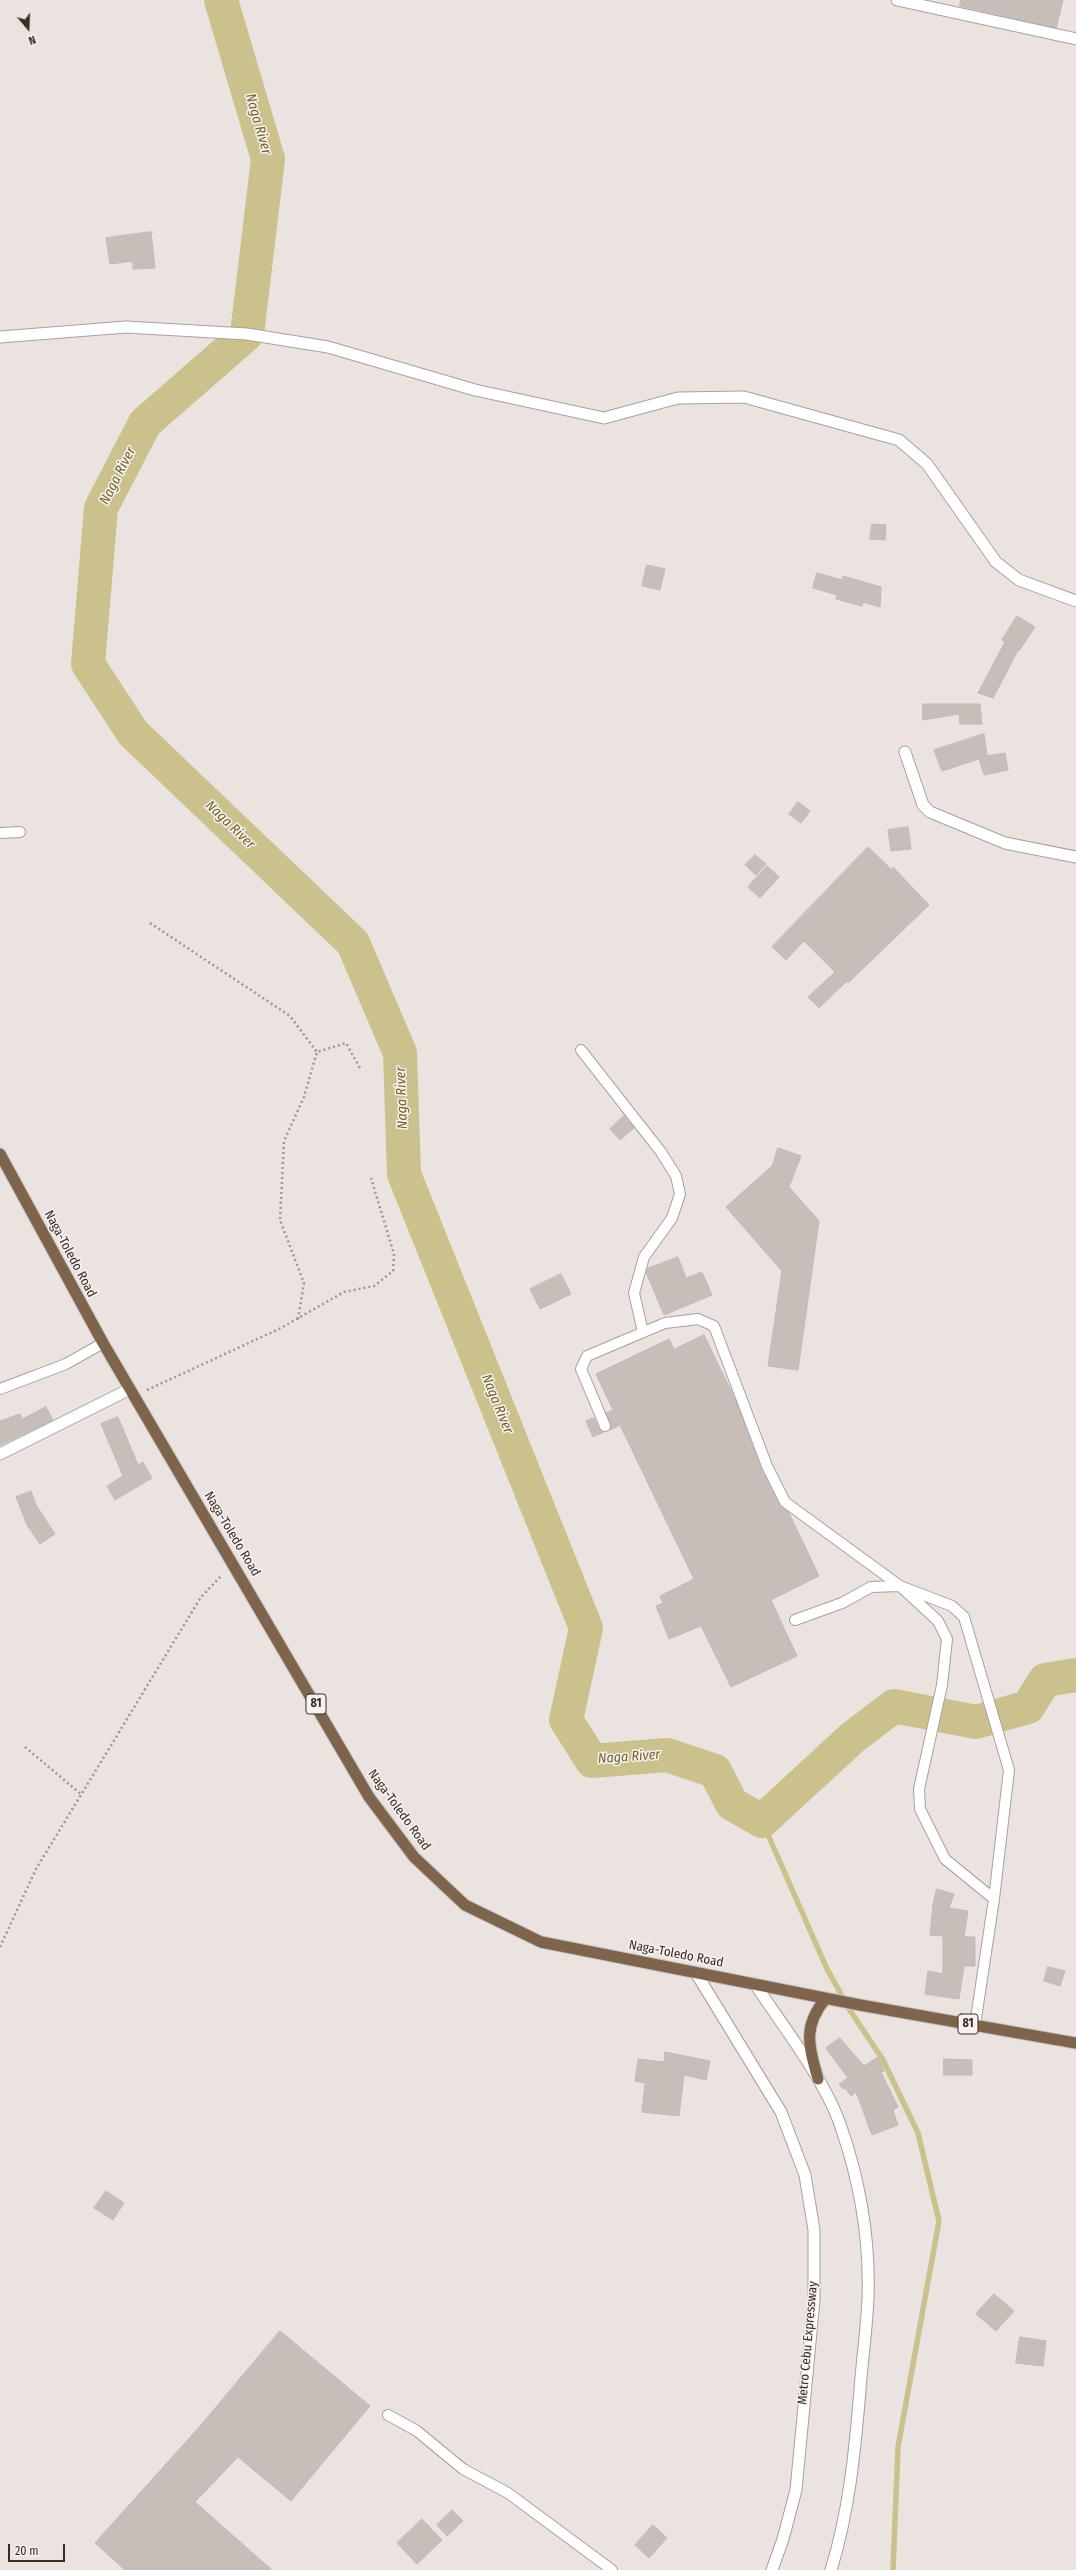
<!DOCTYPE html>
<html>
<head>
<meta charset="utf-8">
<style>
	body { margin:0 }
	#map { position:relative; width:1076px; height:2570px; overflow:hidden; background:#eae3e0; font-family:"Fira Sans Condensed",sans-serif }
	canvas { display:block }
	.north { position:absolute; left:8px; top:8px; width:40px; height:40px; -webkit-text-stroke:3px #f7f2f1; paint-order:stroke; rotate:161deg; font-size:11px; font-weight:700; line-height:16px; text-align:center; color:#392c23 }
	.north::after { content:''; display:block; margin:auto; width:14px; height:18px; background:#392c23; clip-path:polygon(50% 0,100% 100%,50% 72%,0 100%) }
	.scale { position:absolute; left:8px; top:2544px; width:57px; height:18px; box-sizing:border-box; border:2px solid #392c23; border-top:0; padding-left:5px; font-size:12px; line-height:14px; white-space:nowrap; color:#392c23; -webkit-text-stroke:3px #f7f2f1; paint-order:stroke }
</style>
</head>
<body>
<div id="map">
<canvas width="1076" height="2570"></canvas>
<div class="north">N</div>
<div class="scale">20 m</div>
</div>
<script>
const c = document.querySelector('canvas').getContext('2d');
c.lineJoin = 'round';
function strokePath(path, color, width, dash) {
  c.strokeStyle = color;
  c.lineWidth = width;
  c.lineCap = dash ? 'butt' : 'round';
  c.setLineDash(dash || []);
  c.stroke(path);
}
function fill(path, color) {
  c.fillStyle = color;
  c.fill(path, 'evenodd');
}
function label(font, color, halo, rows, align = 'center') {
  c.font = font + ' "Fira Sans Condensed",sans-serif';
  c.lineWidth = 3;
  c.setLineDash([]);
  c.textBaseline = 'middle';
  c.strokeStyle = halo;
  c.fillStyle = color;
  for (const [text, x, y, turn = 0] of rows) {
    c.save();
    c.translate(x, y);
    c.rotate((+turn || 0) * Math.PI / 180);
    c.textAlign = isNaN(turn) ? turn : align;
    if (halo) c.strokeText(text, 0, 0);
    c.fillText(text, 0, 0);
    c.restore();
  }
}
const stream = new Path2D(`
	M 762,1821 L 827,1969 L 851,2012 L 883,2060 L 918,2133 L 939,2221 L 898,2447 L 893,2570`);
const river = new Path2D(`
	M 221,0 L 268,159 L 247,334 L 145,423 L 101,508 L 88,664 L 133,733 L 353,943 L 400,1053 L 404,1174 L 586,1628 L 566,1720 L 592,1761 L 667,1755 L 715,1771 L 732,1804 L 762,1821 L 852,1738 L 894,1706 L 976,1722 L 1028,1707 L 1045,1680 L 1076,1675`);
const building = new Path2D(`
	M 961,0 L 1063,0 L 1056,28 L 960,6 Z
	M 151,232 L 155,268 L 133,269 L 133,261 L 110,264 L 106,238 Z
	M 872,524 L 886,525 L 885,540 L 870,539 Z
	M 647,565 L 665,569 L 660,590 L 642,586 Z
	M 817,573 L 842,580 L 843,576 L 881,587 L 880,607 L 863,602 L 862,606 L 836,599 L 837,595 L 813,588 Z
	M 1017,616 L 1035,627 L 1019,651 L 1018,650 L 993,698 L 978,693 L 1005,642 L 1002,640 Z
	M 923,704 L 980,704 L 982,724 L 960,724 L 959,714 L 923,720 Z
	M 984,734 L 987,756 L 1005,753 L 1008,770 L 984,775 L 979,759 L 942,771 L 934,750 Z
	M 798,802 L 810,811 L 801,823 L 789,814 Z
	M 908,827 L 911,849 L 891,851 L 888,830 Z
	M 868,847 L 893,871 L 893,867 L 929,905 L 848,983 L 847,981 L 819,1008 L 808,997 L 835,972 L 804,941 L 786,960 L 772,947 Z
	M 755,855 L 766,864 L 756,875 L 745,865 Z
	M 767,866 L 779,877 L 760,898 L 748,887 Z
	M 624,1116 L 634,1128 L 620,1140 L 610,1129 Z
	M 778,1148 L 801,1156 L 789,1187 L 819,1221 L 798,1370 L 768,1366 L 782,1271 L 726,1207 L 772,1166 Z
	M 678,1257 L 686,1278 L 702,1272 L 712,1295 L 664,1315 L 646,1272 L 647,1269 Z
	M 561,1274 L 571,1294 L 540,1309 L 530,1289 Z
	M 704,1335 L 735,1399 L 761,1469 L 779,1505 L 789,1513 L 819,1576 L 771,1600 L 797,1656 L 731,1687 L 701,1626 L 669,1639 L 656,1606 L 663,1603 L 660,1596 L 694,1579 L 620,1425 L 610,1430 L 611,1424 L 606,1413 L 613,1410 L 596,1374 L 669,1339 L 674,1349 Z
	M 46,1407 L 53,1420 L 0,1445 L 0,1421 L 20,1414 L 22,1419 Z
	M 118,1417 L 138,1465 L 143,1462 L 152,1478 L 115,1500 L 107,1486 L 123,1476 L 101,1424 Z
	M 594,1418 L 599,1429 L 604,1432 L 593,1437 L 586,1421 Z
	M 31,1491 L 36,1505 L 55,1534 L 40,1544 L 27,1525 L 16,1497 Z
	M 937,1889 L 954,1894 L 949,1908 L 968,1911 L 964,1937 L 975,1937 L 975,1966 L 964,1966 L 959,1999 L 925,1994 L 928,1971 L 943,1974 L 943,1936 L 930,1935 L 933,1904 Z
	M 1048,1967 L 1065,1971 L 1060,1986 L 1044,1981 Z
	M 840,2038 L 864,2066 L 878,2057 L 884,2071 L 881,2072 L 898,2107 L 893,2110 L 898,2125 L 872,2135 L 856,2092 L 851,2096 L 845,2088 L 843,2089 L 839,2084 L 848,2078 L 826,2048 Z
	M 665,2052 L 710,2061 L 706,2080 L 684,2075 L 679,2116 L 642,2112 L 645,2083 L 635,2081 L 638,2059 L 664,2062 Z
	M 944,2059 L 972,2060 L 972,2075 L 944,2075 Z
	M 106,2191 L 124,2203 L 113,2220 L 94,2208 Z
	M 994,2294 L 1014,2311 L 996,2331 L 976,2314 Z
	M 280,2331 L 370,2406 L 291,2501 L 238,2457 L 195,2502 L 272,2570 L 125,2570 L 95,2543 L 201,2425 Z
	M 1020,2337 L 1046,2341 L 1043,2366 L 1016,2363 Z
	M 452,2510 L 463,2521 L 447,2536 L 437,2525 Z
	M 422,2519 L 442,2540 L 417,2564 L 397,2543 Z
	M 653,2525 L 667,2538 L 649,2558 L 635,2545 Z`);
const path = new Path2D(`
	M 150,923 L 290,1016 L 317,1052
	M 298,1319 L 304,1283 L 280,1220 L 284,1141 L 304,1097 L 317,1052 L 346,1043 L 360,1068
	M 147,1390 L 279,1329 L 344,1292 L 374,1286 L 393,1271 L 394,1254 L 371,1178
	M 25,1747 L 82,1795
	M 0,1947 L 36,1869 L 201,1597 L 222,1575`);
const service = new Path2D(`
	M 0,833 L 20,832
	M 581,1050 L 661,1152 L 676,1176 L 680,1194 L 672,1218 L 644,1257 L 634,1293 L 643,1332
	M 0,1389 L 66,1364 L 103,1343
	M 605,1426 L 581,1369 L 587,1356 L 665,1323 L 698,1319 L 714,1326 L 767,1466 L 785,1502 L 900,1586 L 952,1606 L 964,1617 L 1009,1770 L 994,1899 L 975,2025
	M 795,1620 L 842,1603 L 871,1587 L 900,1586 L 938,1621 L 947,1639 L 942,1685 L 919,1789 L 920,1809 L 945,1859 L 994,1899
	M 388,2415 L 417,2431 L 463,2469 L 508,2493 L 612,2570`);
const minor = new Path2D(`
	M 897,0 L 1076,39
	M 0,337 L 126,327 L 247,334 L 328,347 L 475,390 L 604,418 L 678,398 L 744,397 L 899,440 L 927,464 L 996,562 L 1019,580 L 1076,601
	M 905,752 L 923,805 L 930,812 L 1005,843 L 1076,857
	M 0,1454 L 130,1389`);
const secondary = new Path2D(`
	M 696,1973 L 781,2112 L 805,2175 L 814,2230 L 814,2300 L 796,2490 L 783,2539 L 772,2570
	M 755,1984 C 782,2025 826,2081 841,2127 C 860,2182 870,2239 868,2297 C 867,2328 862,2359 860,2390 C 855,2451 849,2512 831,2570`);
const trunk = new Path2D(`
	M 0,1154 L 103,1343 L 369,1797 L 414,1857 L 465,1905 L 541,1942 L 860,2005 L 1076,2043
	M 818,2079 C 809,2046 802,2027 826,1998`);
const shields = [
	[316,1704,20],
	[968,2024,20]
];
const shieldNames = [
	["81",316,1704],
	["81",968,2024]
];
const streetNames = [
	["Naga-Toledo Road",70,1254,62],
	["Naga-Toledo Road",232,1534,59],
	["Naga-Toledo Road",399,1810,54],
	["Naga-Toledo Road",676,1954,11],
	["Metro Cebu Expressway",808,2343,-85]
];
const waterNames = [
	["Naga River",258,124,74],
	["Naga River",118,476,-63],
	["Naga River",230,825,44],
	["Naga River",402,1098,-92],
	["Naga River",497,1404,68],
	["Naga River",629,1757,-4]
];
strokePath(stream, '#cac18d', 5.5);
strokePath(river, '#cac18d', 34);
fill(building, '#c7beb9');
strokePath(building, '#c3b8b4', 1);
strokePath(service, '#aaa19c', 12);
strokePath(minor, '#aaa19c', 13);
strokePath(secondary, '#ab9e98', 13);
strokePath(trunk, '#c4c0bd', 13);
strokePath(path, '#ab9284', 2.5, [2, 3]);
strokePath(service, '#fff', 10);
strokePath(minor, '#fff', 11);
strokePath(secondary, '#fff', 11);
strokePath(trunk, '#7e644d', 11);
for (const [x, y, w] of shields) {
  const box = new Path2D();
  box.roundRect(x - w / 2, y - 10, w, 20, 3);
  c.fillStyle = '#f7f2f1';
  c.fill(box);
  strokePath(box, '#392c23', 1);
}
label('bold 12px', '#392c23', null, shieldNames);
label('13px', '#392c23', '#f7f2f1', streetNames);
label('italic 14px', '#6f6422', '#f7f2f1', waterNames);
</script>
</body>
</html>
